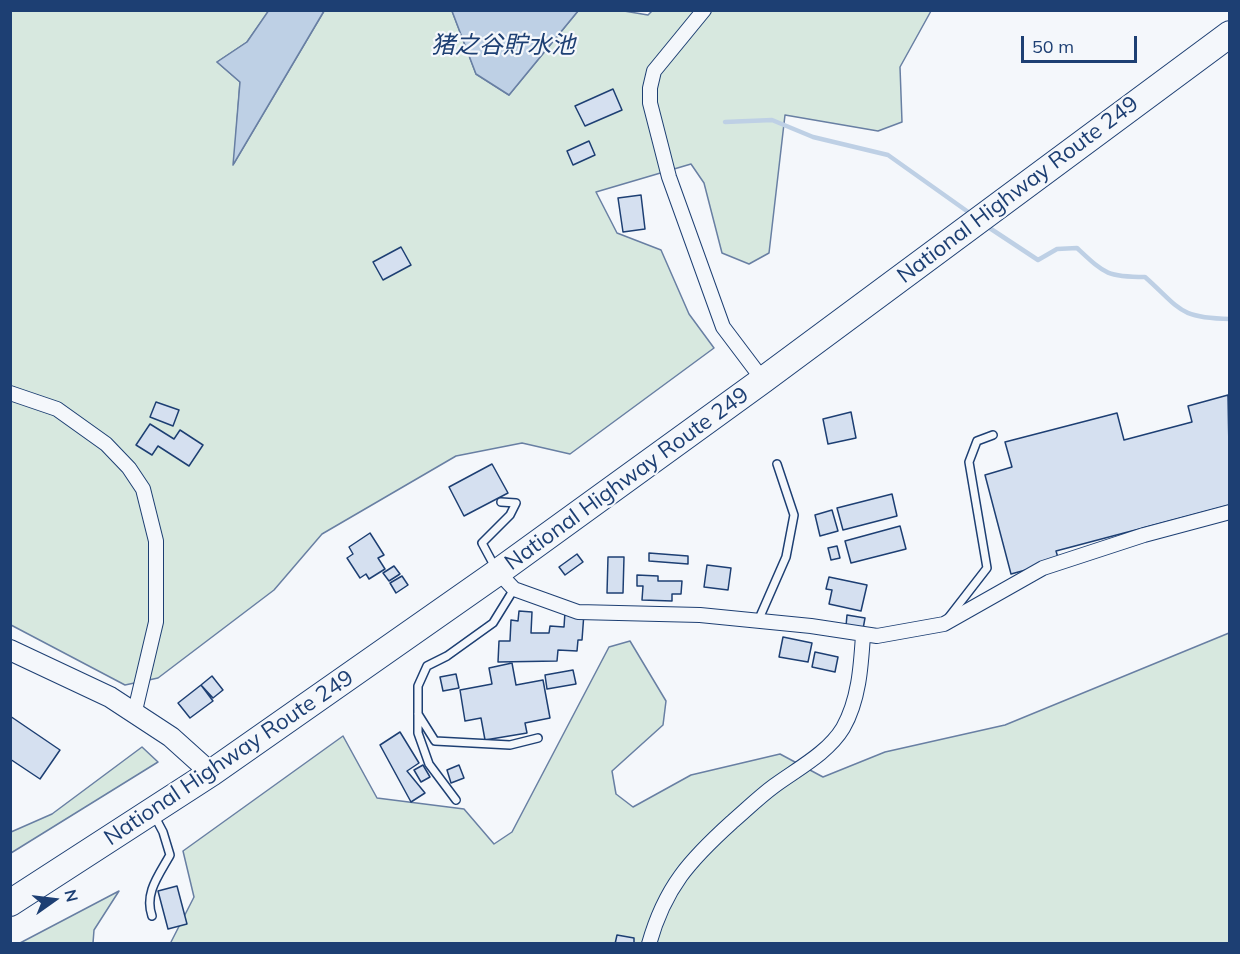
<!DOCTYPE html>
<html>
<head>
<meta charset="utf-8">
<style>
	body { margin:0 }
	#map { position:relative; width:1240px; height:954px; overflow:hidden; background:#f4f7fb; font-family:Mulish,sans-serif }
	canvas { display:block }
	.frame { position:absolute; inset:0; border:12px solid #1d3f73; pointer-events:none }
	.north { position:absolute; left:24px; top:870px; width:60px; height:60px; -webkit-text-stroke:4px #f4f7fb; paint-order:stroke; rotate:76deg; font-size:16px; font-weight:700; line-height:24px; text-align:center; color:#1d3f73 }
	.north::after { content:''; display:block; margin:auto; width:21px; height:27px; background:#1d3f73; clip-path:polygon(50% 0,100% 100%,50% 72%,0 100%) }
	.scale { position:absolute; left:1021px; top:36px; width:116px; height:27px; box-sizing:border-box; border:3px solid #1d3f73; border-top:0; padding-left:8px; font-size:18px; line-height:21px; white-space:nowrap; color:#1d3f73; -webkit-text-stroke:4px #f4f7fb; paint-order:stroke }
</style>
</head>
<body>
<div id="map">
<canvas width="1240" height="954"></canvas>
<div class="frame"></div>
<div class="north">N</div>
<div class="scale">50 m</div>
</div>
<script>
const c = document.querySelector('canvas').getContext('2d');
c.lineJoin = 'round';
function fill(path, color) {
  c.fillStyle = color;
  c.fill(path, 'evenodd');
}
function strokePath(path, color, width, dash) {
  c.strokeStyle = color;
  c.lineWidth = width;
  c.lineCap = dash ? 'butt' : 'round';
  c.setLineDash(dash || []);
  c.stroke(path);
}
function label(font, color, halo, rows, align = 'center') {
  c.font = font + ' Mulish,"Noto Sans JP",sans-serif';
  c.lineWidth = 4.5;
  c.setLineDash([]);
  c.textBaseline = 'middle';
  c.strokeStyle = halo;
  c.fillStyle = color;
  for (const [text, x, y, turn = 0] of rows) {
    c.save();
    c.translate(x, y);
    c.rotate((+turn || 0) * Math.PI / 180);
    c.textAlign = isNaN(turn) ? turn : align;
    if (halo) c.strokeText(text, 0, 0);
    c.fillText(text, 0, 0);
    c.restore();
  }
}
const green = new Path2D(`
	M 653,10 L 931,11 L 900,67 L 902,122 L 878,131 L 785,115 L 769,253 L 749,264 L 722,253 L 704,183 L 691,164 L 596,192 L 617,233 L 661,250 L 689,314 L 714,348 L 570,454 L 522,443 L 456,456 L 322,534 L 274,590 L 158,678 L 125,685 L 11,625 L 10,11 L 269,11 L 247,42 L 217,62 L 240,82 L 234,163 L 324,11 L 452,11 L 476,74 L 509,95 L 578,11 L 624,11 L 648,15 Z
	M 1229,633 L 1229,943 L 170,944 L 194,897 L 183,851 L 343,736 L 377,798 L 464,809 L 494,844 L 512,832 L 609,647 L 630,641 L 666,701 L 663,725 L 612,771 L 616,794 L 633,807 L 691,775 L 780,754 L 823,777 L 885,752 L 1005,725 Z
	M 142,747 L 158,762 L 11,853 L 11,832 L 52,814 Z
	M 119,891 L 94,930 L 93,943 L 20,943 Z`);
const water = new Path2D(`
	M 269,10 L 324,11 L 233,165 L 240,82 L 217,62 L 247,42 Z
	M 452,11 L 452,10 L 578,11 L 509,95 L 476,74 Z`);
const stream = new Path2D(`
	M 725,122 L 772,120 L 813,137 L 888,155 L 971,214
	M 985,225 L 1038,260 L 1057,249 L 1077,248 C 1105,274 1107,277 1145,277 C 1181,309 1178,318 1230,319`);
const building = new Path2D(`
	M 613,89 L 622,110 L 585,126 L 575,106 Z
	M 589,141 L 595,155 L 573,165 L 567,151 Z
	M 641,195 L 645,229 L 623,232 L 618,198 Z
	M 401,247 L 411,265 L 383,280 L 373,262 Z
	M 1228,395 L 1230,505 L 1056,551 L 1059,561 L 1011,574 L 985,475 L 1012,467 L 1005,442 L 1117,413 L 1124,440 L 1192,422 L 1188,406 Z
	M 156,402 L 179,410 L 173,426 L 150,417 Z
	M 851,412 L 856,438 L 828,444 L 823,419 Z
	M 150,424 L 174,439 L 180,430 L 203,445 L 189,466 L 158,446 L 152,455 L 136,445 Z
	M 492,464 L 508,493 L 464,516 L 449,487 Z
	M 892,494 L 897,516 L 843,530 L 837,508 Z
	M 832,510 L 838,531 L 820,536 L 815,515 Z
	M 900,526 L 906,549 L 851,563 L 845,541 Z
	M 370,533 L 384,555 L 378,558 L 385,569 L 369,579 L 366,574 L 360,578 L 347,558 L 353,554 L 349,547 Z
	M 837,546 L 840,558 L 831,560 L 828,548 Z
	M 649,553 L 688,556 L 688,564 L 649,561 Z
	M 577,554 L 583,562 L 565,575 L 559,567 Z
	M 608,557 L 624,557 L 623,593 L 607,593 Z
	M 707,565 L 731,568 L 728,590 L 704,587 Z
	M 394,566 L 400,574 L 389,581 L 383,573 Z
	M 637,575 L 658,576 L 658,581 L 682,581 L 681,594 L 672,594 L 672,601 L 642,600 L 643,586 L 637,586 Z
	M 402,576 L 408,585 L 396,593 L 390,583 Z
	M 829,577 L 867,585 L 861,611 L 829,604 L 832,590 L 826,589 Z
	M 519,611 L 532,612 L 531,633 L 549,633 L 550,626 L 564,627 L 565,612 L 584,613 L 582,640 L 578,640 L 577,651 L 558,650 L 557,661 L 498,662 L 499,641 L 510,641 L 511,620 L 518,621 Z
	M 847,615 L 865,618 L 863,629 L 846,626 Z
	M 783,637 L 812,643 L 808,662 L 779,657 Z
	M 815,652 L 838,657 L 835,672 L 812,667 Z
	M 512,663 L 516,685 L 543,680 L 550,718 L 525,723 L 527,733 L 485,740 L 481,718 L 465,721 L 460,690 L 492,684 L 489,668 Z
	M 573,670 L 576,684 L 547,689 L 545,675 Z
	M 456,674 L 459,688 L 443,691 L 440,677 Z
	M 212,676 L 223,690 L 213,698 L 201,685 Z
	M 201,685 L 213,701 L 190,718 L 178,703 Z
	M 10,716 L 60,750 L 40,779 L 10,759 Z
	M 400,732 L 419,763 L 407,771 L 425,793 L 411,802 L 380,745 Z
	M 423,765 L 430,777 L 421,782 L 414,770 Z
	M 459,765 L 464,778 L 451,783 L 447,770 Z
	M 177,886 L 187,924 L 168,929 L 158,891 Z
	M 617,935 L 634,938 L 634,944 L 615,944 Z`);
const lane = new Path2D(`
	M 496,569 L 482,543 L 510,515 L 516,503 L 501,502
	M 949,617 L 987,568 L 969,462 L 977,441 L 993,435
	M 758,621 L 786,557 L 794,515 L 777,464
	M 418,714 L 435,741 L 510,745 L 538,738
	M 456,800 L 429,764 L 418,733 L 418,686 L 427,666 L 447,656 L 493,623 L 514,589
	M 152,916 C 144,893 159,875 170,855 L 163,832 L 154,815`);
const street = new Path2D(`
	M 704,10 L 654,71 L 650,88 L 650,103 L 669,177 L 723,327 L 763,380
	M 10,393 L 57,409 L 106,444 L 129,468 L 143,489 L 156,541 L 156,622 L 134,715
	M 498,572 L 514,589 L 578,612 L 700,615 L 811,626 L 877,636 L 944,624 L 1043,568 L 1144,535 L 1230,512
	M 649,944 C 665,887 690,860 732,822 C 746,810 759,797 774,786 C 797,769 828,753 843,728 C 859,700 861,666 863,635`);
const secondary = new Path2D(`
	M 10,650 L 110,697 L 171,737 L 211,773`);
const highway = new Path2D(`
	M 10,903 L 211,773 L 498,572 L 763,380 L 1230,34`);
const streetNames = [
	["National Highway Route 249",1018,190,-37],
	["National Highway Route 249",627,479,-36],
	["National Highway Route 249",229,758,-34]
];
const waterNames = [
	["猪之谷貯水池",503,46]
];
fill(green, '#d7e8df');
strokePath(green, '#687fa3', 1.5);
fill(water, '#bed0e5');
strokePath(water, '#687fa3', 1.5);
strokePath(stream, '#bed0e5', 4.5);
fill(building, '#d5e0f0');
strokePath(building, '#1d3f73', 1.5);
strokePath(lane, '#1d3f73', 10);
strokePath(street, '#1d3f73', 16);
strokePath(secondary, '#1d3f73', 22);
strokePath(highway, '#1d3f73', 28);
strokePath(lane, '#f4f7fb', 7);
strokePath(street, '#f4f7fb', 14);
strokePath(secondary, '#f4f7fb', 20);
strokePath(highway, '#f4f7fb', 26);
label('22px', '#1d3f73', '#f4f7fb', streetNames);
label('italic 24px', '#1d3f73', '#f4f7fb', waterNames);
</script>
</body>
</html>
